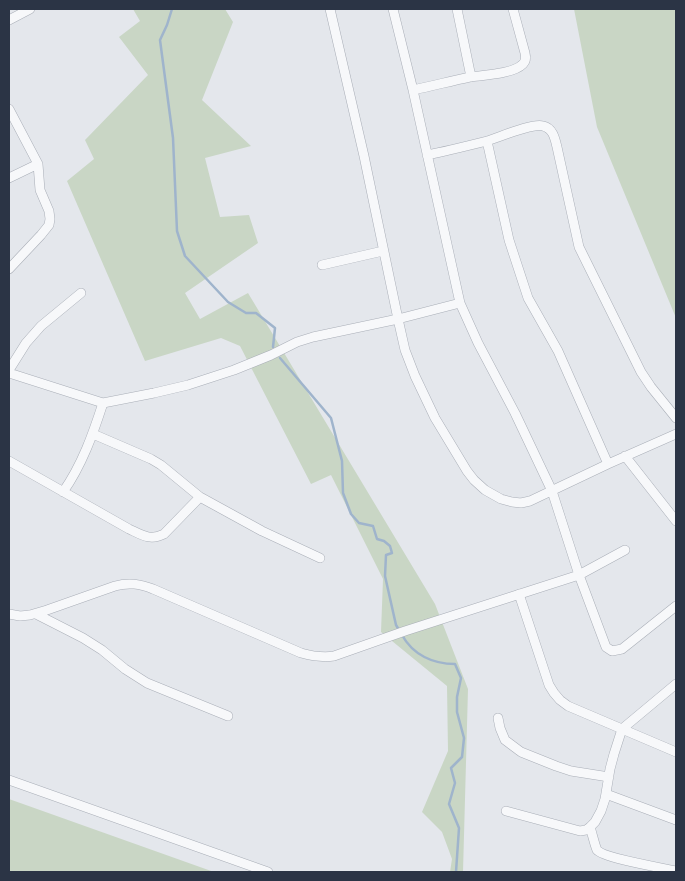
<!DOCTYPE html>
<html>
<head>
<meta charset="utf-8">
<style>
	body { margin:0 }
	#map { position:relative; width:685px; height:881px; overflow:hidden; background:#e4e7ec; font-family:Manrope,sans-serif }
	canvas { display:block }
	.frame { position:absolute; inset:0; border:10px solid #2b3445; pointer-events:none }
</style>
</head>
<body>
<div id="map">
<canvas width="685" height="881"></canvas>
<div class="frame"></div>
</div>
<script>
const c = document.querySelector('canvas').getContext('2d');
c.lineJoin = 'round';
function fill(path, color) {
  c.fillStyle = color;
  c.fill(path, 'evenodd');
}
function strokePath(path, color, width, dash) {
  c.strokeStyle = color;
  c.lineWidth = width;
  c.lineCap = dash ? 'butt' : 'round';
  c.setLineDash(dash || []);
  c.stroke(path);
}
const green = new Path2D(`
	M 133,9 L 225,9 L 233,22 L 202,100 L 251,146 L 205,158 L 220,217 L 249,215 L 258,243 L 185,293 L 200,319 L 248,293 L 435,604 L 468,689 L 463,872 L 450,872 L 452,859 L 442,832 L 422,812 L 448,751 L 447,686 L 381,632 L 383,579 L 331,475 L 311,484 L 240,346 L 221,338 L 145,361 L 67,181 L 94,159 L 85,140 L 148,75 L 119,37 L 140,21 Z
	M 574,9 L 676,9 L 676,318 L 597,127 Z
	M 9,799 L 214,872 L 9,872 Z`);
const stream = new Path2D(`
	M 172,9 L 167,25 L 160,40 L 173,138 L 177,231 L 185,256 L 228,302 L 246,313 L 256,313 L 275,328 L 273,347
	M 280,358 L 331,418 L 342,461 L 343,493 L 351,514 L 359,523 L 373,526 L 377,539 L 384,541 L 390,546 L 392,553 L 386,555 L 385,576 L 396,625 L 399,630
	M 402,635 C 413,655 433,664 455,664 L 461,678 L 457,697 L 457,712 L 464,738 L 462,757 L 451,768 L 455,783 L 449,804 L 459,828 L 456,872`);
const street = new Path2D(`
	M 330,9 L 364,156 L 398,319 L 405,350 L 415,376 L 435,418 L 467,471 L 474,480 L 485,490 L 501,499 L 512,502 L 521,503 L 530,501 L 608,464 L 676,434
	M 393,9 L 413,90 L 460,303 L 478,343 L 515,413 L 552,491 L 579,575 L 606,647 L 612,651 L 622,649 L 676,606
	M 457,9 L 471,77
	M 9,20 L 30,9
	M 413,90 C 432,86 451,81 470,77 C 485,75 513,74 523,64 C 526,61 526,57 525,53 L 513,9
	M 9,109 L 38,164 L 40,190 L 49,211 L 50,219 L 49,225 L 41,235 L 9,269
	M 487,141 L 509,240 L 528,298 L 558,351 L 608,464
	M 427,155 C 447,151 467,146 487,141 C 500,137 532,123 543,126 C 553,128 555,139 557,147 L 579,247 L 641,372 L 651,387 L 676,418
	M 9,178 L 38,164
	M 322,265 L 383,251
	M 9,370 L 26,343 L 41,326 L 81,293
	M 9,373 L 103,403 L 154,393 L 188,385 L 234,370 L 271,355 L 297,342 L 313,337 L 398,319 L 460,303
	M 93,434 L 151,459 L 161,465 L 200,497 L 262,531 L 320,558
	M 625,456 L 676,521
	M 9,461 L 129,529 C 142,535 150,541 164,534 L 200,497
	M 63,492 C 82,465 93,434 103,403
	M 519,594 L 549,685 L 554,693 L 560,700 L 568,706 L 676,752
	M 9,614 L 20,616 L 30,615 L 47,610 L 115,586 C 129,582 140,584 153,589 L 301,653 C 312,656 322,658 334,656 L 405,631 L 579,575 L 625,550
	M 36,614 L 83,638 L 102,650 L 125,669 L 147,683 L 228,716
	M 498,718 L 500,728 L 505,740 L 521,752 L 556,766 L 571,771 L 609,777
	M 9,780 L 268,872
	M 606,794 L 676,820
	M 506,811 L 580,831 L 586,830 L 590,827 L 595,822 L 601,811 L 605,799 L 610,769 L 614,754 L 622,729 L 676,684
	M 590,827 C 592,833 595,846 597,850 C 603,858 663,868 676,871`);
fill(green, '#c9d6c5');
strokePath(stream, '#9fb4cc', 2.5);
strokePath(street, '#a9aeb7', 10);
strokePath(street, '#f7f8fa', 9);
</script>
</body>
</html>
